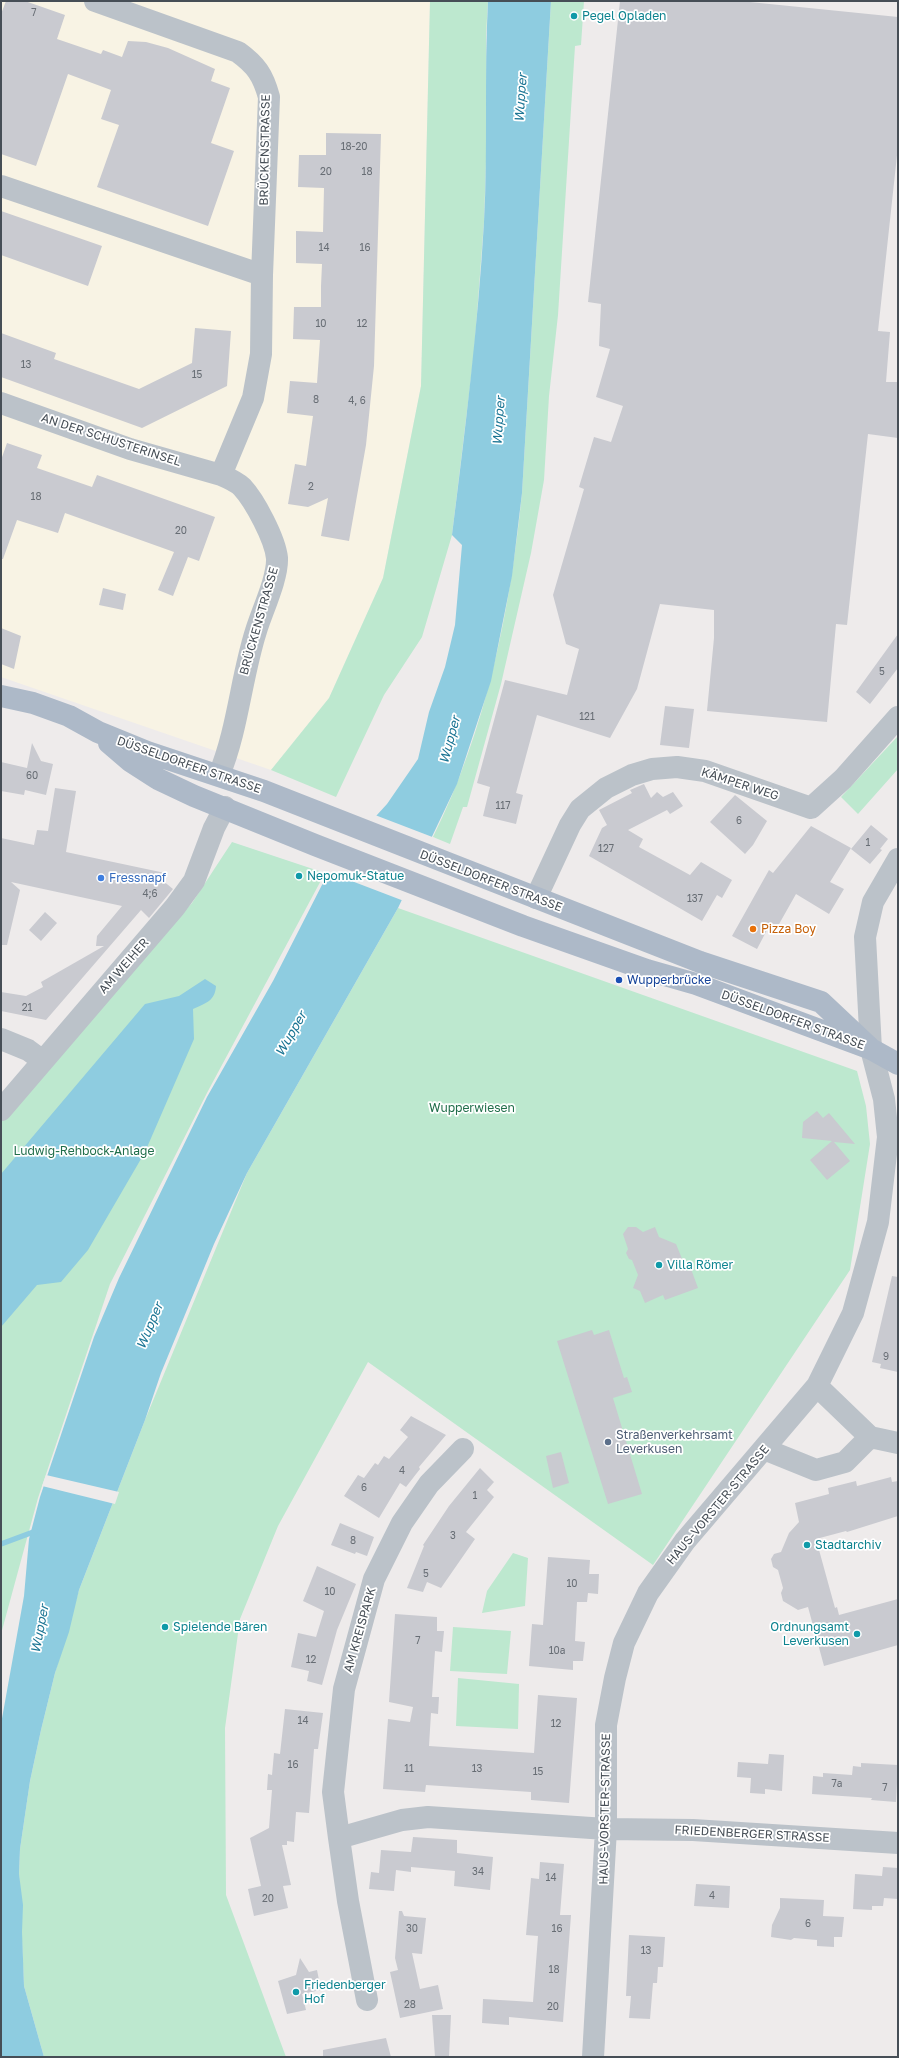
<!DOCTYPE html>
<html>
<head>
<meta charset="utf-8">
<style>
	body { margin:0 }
	#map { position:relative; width:899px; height:2058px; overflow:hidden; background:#eeebeb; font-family:"Golos Text",sans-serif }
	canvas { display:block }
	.frame { position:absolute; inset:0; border:2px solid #464e56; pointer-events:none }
</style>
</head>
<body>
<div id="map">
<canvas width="899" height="2058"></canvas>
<div class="frame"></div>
</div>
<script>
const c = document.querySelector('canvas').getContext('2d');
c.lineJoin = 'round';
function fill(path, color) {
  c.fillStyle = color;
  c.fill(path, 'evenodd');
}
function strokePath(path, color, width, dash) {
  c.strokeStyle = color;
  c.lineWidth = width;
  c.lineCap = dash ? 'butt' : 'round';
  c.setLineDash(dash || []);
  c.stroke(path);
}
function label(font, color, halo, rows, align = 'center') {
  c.font = font + ' "Golos Text",sans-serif';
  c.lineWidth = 3.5;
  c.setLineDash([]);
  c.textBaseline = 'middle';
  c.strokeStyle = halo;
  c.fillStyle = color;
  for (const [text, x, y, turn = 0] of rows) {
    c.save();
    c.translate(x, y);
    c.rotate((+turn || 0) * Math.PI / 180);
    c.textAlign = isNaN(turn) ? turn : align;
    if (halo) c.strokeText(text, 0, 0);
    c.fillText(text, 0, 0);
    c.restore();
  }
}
const commercial = new Path2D(`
	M 1,1 L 430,1 L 421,386 L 383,578 L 329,698 L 271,770 L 1,677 Z`);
const green = new Path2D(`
	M 430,1 L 488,1 L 486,35 L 487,132 L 484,222 L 474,353 L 452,535 L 422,637 L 384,695 L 336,797 L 271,770 L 329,698 L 383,578 L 421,386 Z
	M 551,1 L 584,1 L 581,45 L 575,46 L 558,315 L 549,396 L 544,480 L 531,553 L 501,684 L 467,807 L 463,807 L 450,844 L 433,837 C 486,730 510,612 522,493 Z
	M 898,736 L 898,769 L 858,814 L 841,797 Z
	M 232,842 L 325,873 L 208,1091 L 110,1284 L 38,1498 L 1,1634 L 1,1120 L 138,961 L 192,903 Z
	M 398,908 L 857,1071 L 866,1106 L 870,1144 L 850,1270 L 653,1565 L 368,1362 L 278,1526 L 240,1619 L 225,1728 L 226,1895 L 286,2057 L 44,2057 L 24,1986 L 19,1874 L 20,1849 L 30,1781 L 41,1730 L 55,1673 L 79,1590 L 145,1420 L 247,1173 Z
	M 513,1553 L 528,1558 L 525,1606 L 482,1613 L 487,1591 Z
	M 453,1627 L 511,1631 L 507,1674 L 450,1671 Z
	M 458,1678 L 519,1684 L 518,1729 L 456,1726 Z`);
const water = new Path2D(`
	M 488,1 L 551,1 L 522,493 L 512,576 L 491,681 L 457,784 L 398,908 L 247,1173 L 214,1244 L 161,1373 L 145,1420 L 79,1590 L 69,1632 L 55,1673 L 41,1730 L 30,1781 L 20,1849 L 19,1874 L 23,1905 L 22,1932 L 24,1986 L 44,2057 L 1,2057 L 1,1724 L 24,1596 L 29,1539 L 40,1497 L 94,1337 L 119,1278 L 207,1097 L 273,981 L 325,879 L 355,839 L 387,804 L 418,759 L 429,712 L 445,667 L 455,625 L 462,545 L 452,535 C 465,431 478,327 484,222 C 488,148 484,75 488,1 Z
	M 205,979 L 216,986 C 215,1001 206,1003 193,1009 L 194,1039 L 145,1152 L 88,1250 L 61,1282 L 37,1285 L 1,1327 L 1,1174 L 145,1004 L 179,996 Z`);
const pier = new Path2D(`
	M 375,815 L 435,838 L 404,901 L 328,872 L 354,838 Z
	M 46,1475 L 119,1492 L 115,1504 L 42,1486 Z`);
const stream = new Path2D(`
	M 1,1544 L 36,1531`);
const building = new Path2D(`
	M 6,1 L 25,1 L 65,15 L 57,39 L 101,54 L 103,50 L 122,57 L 128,41 L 146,42 L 168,48 L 215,69 L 211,81 L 230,88 L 211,143 L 234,151 L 208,226 L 97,187 L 119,125 L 101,119 L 111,90 L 68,74 L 36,166 L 1,154 L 1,14 Z
	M 620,1 L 740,1 L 898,17 L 898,146 L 878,331 L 890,332 L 886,382 L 898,382 L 898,438 L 868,434 L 847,625 L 836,624 L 827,722 L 707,711 L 714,638 L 714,610 L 660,604 L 637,689 L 610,738 L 537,715 L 516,793 L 523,795 L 516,824 L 483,816 L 490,787 L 477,783 L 505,680 L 567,695 L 579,649 L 566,644 L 553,595 L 584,489 L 579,487 L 594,437 L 611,442 L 623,406 L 596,397 L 610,349 L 599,346 L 601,304 L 588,302 Z
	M 326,133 L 381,134 L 374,366 L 366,445 L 349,541 L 321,536 L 328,498 L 308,507 L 288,504 L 295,464 L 306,466 L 313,416 L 287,413 L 290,381 L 317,383 L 320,340 L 293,339 L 294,307 L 321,307 L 321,286 L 322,264 L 296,263 L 296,231 L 323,232 L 324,188 L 298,187 L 299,155 L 326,155 Z
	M 1,211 L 102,246 L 88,286 L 1,255 Z
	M 195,328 L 231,331 L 227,386 L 142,428 L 1,377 L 1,333 L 56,353 L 54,359 L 139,389 L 192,363 Z
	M 7,443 L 42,455 L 37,468 L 92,487 L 97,475 L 215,517 L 199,561 L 188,557 L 173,596 L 158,590 L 174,552 L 65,513 L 58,533 L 17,520 L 3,559 L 1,559 L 1,460 Z
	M 103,588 L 126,594 L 123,610 L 99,605 Z
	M 1,628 L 21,636 L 14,669 L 1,664 Z
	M 898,634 L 898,668 L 870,704 L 856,692 Z
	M 665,706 L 694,709 L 689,748 L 660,745 Z
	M 32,743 L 41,761 L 53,764 L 46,795 L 25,790 L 24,795 L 1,791 L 1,762 L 27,768 Z
	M 644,784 L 651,798 L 657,792 L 663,797 L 673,792 L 683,806 L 670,814 L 667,810 L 628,830 L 643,839 L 639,847 L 690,875 L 701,862 L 732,880 L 722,898 L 717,895 L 702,921 L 589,856 L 602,828 L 607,825 L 599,810 L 632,793 L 630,790 Z
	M 55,788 L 76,791 L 66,852 L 165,873 L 162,880 L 173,889 L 149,918 L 141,910 L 46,1020 L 1,1011 L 1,992 L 26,996 L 43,987 L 41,982 L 104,946 L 96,946 L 97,936 L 122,906 L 11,882 L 20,890 L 7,945 L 1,945 L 1,838 L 34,845 L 37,830 L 48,831 Z
	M 735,795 L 767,821 L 753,845 L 745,854 L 710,822 Z
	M 871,825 L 888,839 L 880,849 L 882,850 L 870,864 L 851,849 Z
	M 811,826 L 851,848 L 830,882 L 844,889 L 829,914 L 796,894 L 774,933 L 767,930 L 757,949 L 732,936 L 769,870 L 773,873 Z
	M 45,912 L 57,923 L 41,941 L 29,930 Z
	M 817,1111 L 823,1118 L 829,1113 L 855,1144 L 834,1142 L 850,1161 L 827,1180 L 810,1160 L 832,1141 L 802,1138 L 803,1122 Z
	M 628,1227 L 636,1227 L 643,1232 L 655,1227 L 659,1237 L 676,1244 L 687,1271 L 691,1269 L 698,1288 L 665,1300 L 663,1295 L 645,1303 L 640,1291 L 633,1288 L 638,1275 L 632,1260 L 629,1259 L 626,1253 L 628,1249 L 623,1234 Z
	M 892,1276 L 898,1277 L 898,1372 L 880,1368 L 881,1364 L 872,1362 Z
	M 592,1330 L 594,1335 L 609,1330 L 624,1378 L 627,1377 L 632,1392 L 613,1398 L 642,1494 L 608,1504 L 557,1341 Z
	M 411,1416 L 446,1435 L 419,1467 L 420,1469 L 406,1487 L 400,1483 L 379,1518 L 344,1496 L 358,1475 L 364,1478 L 375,1463 L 378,1465 L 384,1456 L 389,1459 L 408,1437 L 400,1430 Z
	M 561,1452 L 569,1483 L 553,1488 L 546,1456 Z
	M 480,1468 L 494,1482 L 487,1490 L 494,1497 L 466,1532 L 475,1539 L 441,1588 L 427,1582 L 423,1592 L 407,1588 L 424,1546 L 423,1545 L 449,1506 Z
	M 891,1477 L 892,1482 L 898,1481 L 898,1516 L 847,1532 L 846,1531 L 816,1539 L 835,1608 L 837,1607 L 839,1615 L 898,1599 L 898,1645 L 824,1666 L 808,1607 L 798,1610 L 783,1601 L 781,1593 L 783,1588 L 778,1570 L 773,1567 L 771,1559 L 774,1554 L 781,1552 L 789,1533 L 799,1522 L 795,1503 L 829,1494 L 828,1488 L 856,1481 L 857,1486 Z
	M 340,1523 L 374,1537 L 367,1556 L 356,1552 L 355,1554 L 331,1545 Z
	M 548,1557 L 590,1560 L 589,1574 L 599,1574 L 598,1594 L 588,1593 L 587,1602 L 577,1602 L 575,1641 L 585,1642 L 583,1661 L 573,1661 L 573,1670 L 529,1666 L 532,1624 L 543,1625 Z
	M 317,1566 L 356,1584 L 337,1630 L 322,1685 L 307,1681 L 309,1671 L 291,1667 L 298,1633 L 316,1637 L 324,1611 L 303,1601 Z
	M 395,1614 L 437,1617 L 437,1631 L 444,1631 L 442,1652 L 435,1651 L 432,1697 L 439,1697 L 438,1714 L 431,1713 L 429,1746 L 534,1753 L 538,1695 L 577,1698 L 569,1803 L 531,1800 L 531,1792 L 426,1785 L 425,1792 L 383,1789 L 388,1719 L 410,1722 L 413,1707 L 389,1702 Z
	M 285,1709 L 323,1713 L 318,1749 L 314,1749 L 309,1813 L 296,1812 L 294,1842 L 287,1841 L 287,1845 L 282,1845 L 291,1885 L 283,1886 L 288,1908 L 254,1916 L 248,1889 L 261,1886 L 250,1838 L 269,1828 L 272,1790 L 267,1790 L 268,1774 L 272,1775 L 274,1753 L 280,1754 Z
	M 769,1754 L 784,1755 L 782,1791 L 765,1789 L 765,1794 L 750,1793 L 751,1778 L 737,1777 L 738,1762 L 768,1764 Z
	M 861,1763 L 898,1765 L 896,1802 L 871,1800 L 872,1798 L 812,1794 L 813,1776 L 823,1777 L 823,1773 L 852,1775 L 853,1766 L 861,1767 Z
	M 413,1837 L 457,1840 L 457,1853 L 493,1857 L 490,1890 L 454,1886 L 455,1871 L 411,1867 L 411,1872 L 396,1870 L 394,1891 L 369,1889 L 371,1872 L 379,1873 L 381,1850 L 411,1852 Z
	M 540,1862 L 564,1864 L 560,1915 L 571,1915 L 563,2022 L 509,2017 L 509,2025 L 482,2023 L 483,1999 L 533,2002 L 538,1936 L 526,1935 L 531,1878 L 539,1879 Z
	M 883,1867 L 898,1868 L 898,1899 L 884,1898 L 883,1906 L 872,1906 L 872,1910 L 853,1909 L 855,1874 L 882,1876 Z
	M 696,1884 L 730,1886 L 729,1908 L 694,1906 Z
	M 780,1898 L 824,1900 L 823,1916 L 844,1917 L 842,1937 L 834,1937 L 834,1947 L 817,1946 L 817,1940 L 794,1938 L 791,1940 L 771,1937 L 772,1925 L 780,1908 Z
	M 399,1911 L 402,1911 L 404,1916 L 426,1918 L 422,1954 L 412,1953 L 420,1989 L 438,1985 L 443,2009 L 400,2018 L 390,1972 L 398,1970 L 395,1958 Z
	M 629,1935 L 665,1937 L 663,1967 L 658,1967 L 657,1983 L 653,1983 L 650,2019 L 629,2018 L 631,1996 L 626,1996 Z
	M 300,1958 L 309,1972 L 317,1970 L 321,1990 L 302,1994 L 306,2010 L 287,2014 L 278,1981 L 296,1975 Z
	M 432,2015 L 451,2015 L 449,2057 L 435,2057 Z
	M 386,2038 L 391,2057 L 323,2057 L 323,2050 Z`);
const minor = new Path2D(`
	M 95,1 L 238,52 C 256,65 263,75 269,97 L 262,275 L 261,354 L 253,398 L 221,475 C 228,478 237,482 242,487 C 255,501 275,539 277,558 C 278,578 262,611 256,631 C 241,678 238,729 219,775
	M 1,186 L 262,275
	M 1,403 L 130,449 L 221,475
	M 536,898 L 570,825 L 580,809 L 606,788 L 632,775 L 652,769 L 677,767 L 705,771 L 811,808 L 843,779 L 898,717
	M 1,1039 L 28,1050 L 43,1061
	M 1,1110 L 175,907 L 194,881 L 214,828 L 225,807
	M 817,1386 L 870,1437 L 898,1443
	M 764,1449 L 816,1470 L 845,1462 L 870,1437
	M 339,1838 L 333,1792 L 344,1689 L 374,1579 L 402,1523 L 429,1484 L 463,1449
	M 367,2000 L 348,1901 L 339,1838 L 402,1820 L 428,1817 L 606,1829 L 693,1830 L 898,1843
	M 593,2057 L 606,1829 L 606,1725 L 615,1678 L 624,1643 L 648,1593 L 685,1541 L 817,1386 L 853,1313 L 878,1222 L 888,1137 L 884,1099 L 871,1049 L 865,937 L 873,902 L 898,859`);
const major = new Path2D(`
	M 1,696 L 33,703 L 69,716 L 98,732 L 147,752 L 264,791 L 700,962 L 821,1002 L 871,1049
	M 109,743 L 130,761 L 158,779 L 194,796 L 315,845 L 523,926 L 647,970 L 696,984 L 871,1049 L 898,1064`);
const markers = [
	[574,16,4,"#0f9aa8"],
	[299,876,4,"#0f9aa8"],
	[101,878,4,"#3f7fe0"],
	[753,929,4,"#e8710a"],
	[619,980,4,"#1a4fb4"],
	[659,1265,4,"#0f9aa8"],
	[608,1442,4,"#5c6f8a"],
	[807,1545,4,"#0f9aa8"],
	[165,1627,4,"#0f9aa8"],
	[857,1634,4,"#0f9aa8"],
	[296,1992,4,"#0f9aa8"]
];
const numberNames = [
	["7",34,13],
	["18-20",354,147],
	["20",326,172],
	["18",367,172],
	["14",324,248],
	["16",365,248],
	["10",321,324],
	["12",362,324],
	["13",26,365],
	["15",197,375],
	["8",316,400],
	["4, 6",357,401],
	["2",311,487],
	["18",36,497],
	["20",181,531],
	["5",882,672],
	["121",587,717],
	["60",32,776],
	["117",503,806],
	["6",739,821],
	["1",868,843],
	["127",606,849],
	["4;6",150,894],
	["137",695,899],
	["21",27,1008],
	["9",886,1357],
	["4",402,1471],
	["6",364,1488],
	["1",475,1496],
	["3",453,1536],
	["8",353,1541],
	["5",426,1574],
	["10",572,1584],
	["10",330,1592],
	["7",418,1641],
	["10a",557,1651],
	["12",311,1660],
	["14",303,1721],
	["12",556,1724],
	["16",293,1765],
	["11",409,1769],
	["13",477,1769],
	["15",538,1772],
	["7a",837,1784],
	["7",885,1788],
	["34",478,1872],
	["14",551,1878],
	["4",712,1896],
	["20",268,1899],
	["6",808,1924],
	["30",412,1929],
	["16",557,1929],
	["13",646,1951],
	["18",554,1970],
	["28",410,2005],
	["20",553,2007]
];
const cultureNames = [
	["Pegel Opladen",582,16],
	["Nepomuk-Statue",307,876],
	["Villa Römer",667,1265],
	["Stadtarchiv",815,1545],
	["Spielende Bären",173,1627],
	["Ordnungsamt",849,1627,"right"],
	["Leverkusen",849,1641,"right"],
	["Friedenberger",304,1985],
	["Hof",304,1999]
];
const streetNames = [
	["BRÜCKENSTRASSE",265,150,-89],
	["AN DER SCHUSTERINSEL",111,440,18],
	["BRÜCKENSTRASSE",259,621,-74],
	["DÜSSELDORFER STRASSE",189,765,19],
	["KÄMPER WEG",740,784,18],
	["DÜSSELDORFER STRASSE",491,881,21],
	["AM WEIHER",124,966,-49],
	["DÜSSELDORFER STRASSE",793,1020,20],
	["HAUS-VORSTER-STRASSE",718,1505,-50],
	["AM KREISPARK",360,1630,-74],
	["HAUS-VORSTER-STRASSE",605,1809,-89],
	["FRIEDENBERGER STRASSE",752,1834,3]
];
const shopNames = [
	["Fressnapf",109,878]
];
const foodNames = [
	["Pizza Boy",761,929]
];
const transitNames = [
	["Wupperbrücke",627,980]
];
const parkNames = [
	["Wupperwiesen",472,1108],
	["Ludwig-Rehbock-Anlage",84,1151]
];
const serviceNames = [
	["Straßenverkehrsamt",616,1435],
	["Leverkusen",616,1449]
];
const waterNames = [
	["Wupper",521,98,-86],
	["Wupper",499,421,-86],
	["Wupper",450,740,-75],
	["Wupper",291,1034,-60],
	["Wupper",150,1326,-67],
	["Wupper",40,1629,-79]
];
fill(commercial, '#f8f3e4');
fill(green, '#bde8cf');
fill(water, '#8ecce0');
fill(pier, '#eeebeb');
strokePath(stream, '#8ecce0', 5.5);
fill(building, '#c9cad0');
strokePath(minor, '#bbc2c9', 22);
strokePath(major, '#adb9c8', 22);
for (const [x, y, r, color] of markers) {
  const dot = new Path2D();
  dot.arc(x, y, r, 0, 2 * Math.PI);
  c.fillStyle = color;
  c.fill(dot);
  strokePath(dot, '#fff', 1.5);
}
label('10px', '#676d74', null, numberNames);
label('12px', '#0d838f', '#fff', cultureNames, 'left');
label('12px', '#464e56', '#fff', streetNames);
label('12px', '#366cbe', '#fff', shopNames, 'left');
label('12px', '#c56008', '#fff', foodNames, 'left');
label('12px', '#164399', '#fff', transitNames, 'left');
label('12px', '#206e4a', '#fff', parkNames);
label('12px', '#4e5e75', '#fff', serviceNames, 'left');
label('italic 13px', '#1b7594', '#fff', waterNames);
</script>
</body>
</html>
